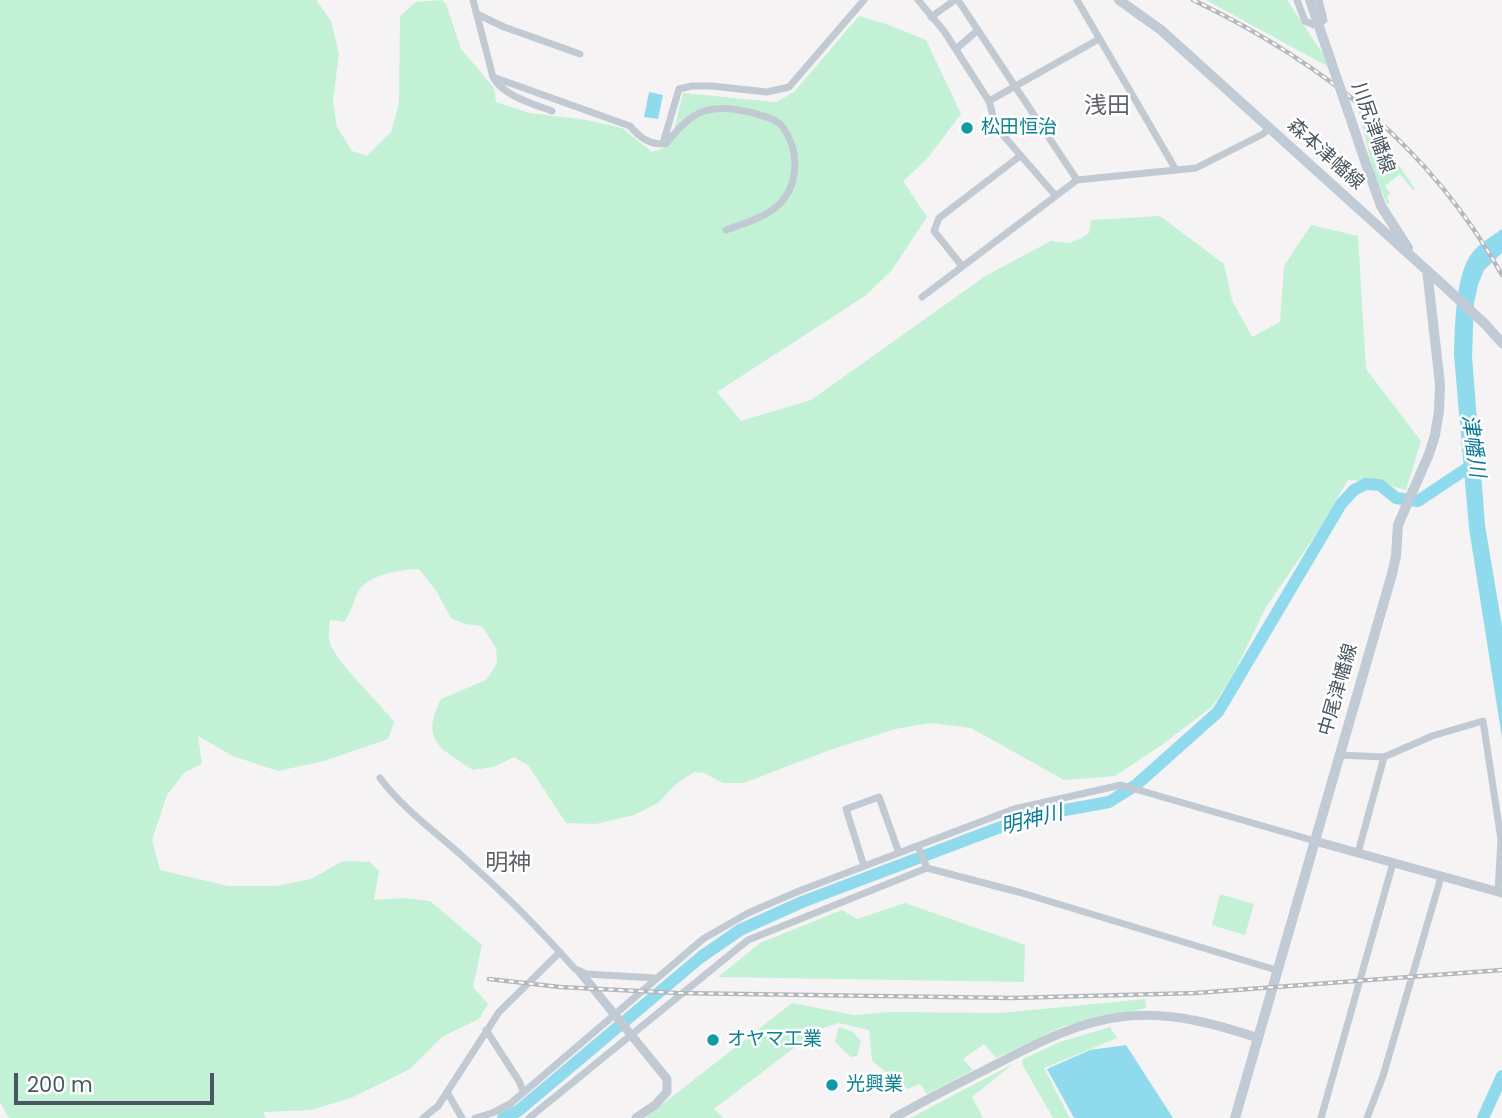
<!DOCTYPE html>
<html>
<head>
<meta charset="utf-8">
<style>
	body { margin:0 }
	#map { position:relative; width:1502px; height:1118px; overflow:hidden; background:#f5f3f3; font-family:Poppins,sans-serif }
	canvas { display:block }
	.scale { position:absolute; left:14px; top:1073px; width:200px; height:32px; box-sizing:border-box; border:4px solid #4a5661; border-top:0; padding-left:9px; font-size:21px; line-height:24px; white-space:nowrap; color:#4a5661; -webkit-text-stroke:5px #fff; paint-order:stroke }
</style>
</head>
<body>
<div id="map">
<canvas width="1502" height="1118"></canvas>
<div class="scale">200 m</div>
</div>
<script>
const c = document.querySelector('canvas').getContext('2d');
c.lineJoin = 'round';
function fill(path, color) {
  c.fillStyle = color;
  c.fill(path, 'evenodd');
}
function strokePath(path, color, width, dash) {
  c.strokeStyle = color;
  c.lineWidth = width;
  c.lineCap = dash ? 'butt' : 'round';
  c.setLineDash(dash || []);
  c.stroke(path);
}
function label(font, color, halo, rows, align = 'center') {
  c.font = font + ' Poppins,"Noto Sans JP",sans-serif';
  c.lineWidth = 5;
  c.setLineDash([]);
  c.textBaseline = 'middle';
  c.strokeStyle = halo;
  c.fillStyle = color;
  for (const [text, x, y, turn = 0] of rows) {
    c.save();
    c.translate(x, y);
    c.rotate((+turn || 0) * Math.PI / 180);
    c.textAlign = isNaN(turn) ? turn : align;
    if (halo) c.strokeText(text, 0, 0);
    c.fillText(text, 0, 0);
    c.restore();
  }
}
const green = new Path2D(`
	M 0,0 L 316,0 L 331,21 L 339,54 L 333,100 L 337,127 L 352,151 L 367,156 L 391,132 L 399,103 L 400,16 L 416,2 L 442,0 L 446,4 L 461,49 L 494,88 L 496,102 L 529,113 L 587,120 L 622,128 L 652,152 L 670,146 L 683,93 L 776,102 L 794,92 L 859,16 L 886,24 L 926,40 L 961,114 L 926,160 L 903,181 L 927,217 L 892,270 L 865,296 L 717,392 L 741,421 L 811,400 L 987,275 L 1051,241 L 1069,243 L 1082,238 L 1089,233 L 1091,220 L 1160,216 L 1224,264 L 1232,300 L 1252,337 L 1280,322 L 1284,266 L 1311,225 L 1358,236 L 1366,369 L 1421,441 L 1406,490 L 1378,482 L 1348,480 L 1314,537 L 1266,607 L 1234,673 L 1213,706 L 1163,744 L 1115,776 L 1064,780 L 971,728 L 931,723 L 895,729 L 827,751 L 744,783 L 723,783 L 704,773 L 694,772 L 676,784 L 658,803 L 634,815 L 596,824 L 566,823 L 528,765 L 514,757 L 493,767 L 473,770 C 440,748 420,741 441,699 L 486,680 L 497,664 L 496,648 L 482,626 L 465,624 L 451,618 L 437,592 L 419,569 C 400,570 368,574 358,592 C 353,602 351,613 344,622 L 330,620 C 329,627 328,637 330,643 C 335,661 380,703 394,722 L 388,739 L 324,761 L 278,771 L 233,756 L 198,736 L 202,764 L 185,772 L 167,795 L 152,840 L 160,870 L 228,886 L 276,886 L 311,879 L 343,861 L 370,862 L 379,871 L 374,900 L 403,898 L 430,901 L 482,945 L 473,987 L 488,1004 L 479,1019 L 442,1037 L 410,1069 L 353,1097 L 312,1110 L 263,1112 L 266,1118 L 9,1118 L 0,1102 Z
	M 1206,0 L 1287,0 L 1325,57 L 1327,66 Z
	M 1356,102 L 1415,189 L 1413,190 L 1400,174 L 1385,186 L 1390,193 L 1387,197 L 1390,203 L 1387,204 L 1374,173 Z
	M 1220,894 L 1254,904 L 1245,935 L 1212,925 Z
	M 905,903 L 1025,945 L 1024,982 L 718,977 L 760,943 L 842,910 L 857,919 Z
	M 1145,999 L 1146,1008 L 1064,1026 L 996,1058 L 984,1044 L 963,1059 L 973,1070 L 927,1094 L 920,1084 L 907,1089 L 872,1061 L 869,1030 L 839,1023 L 819,1029 L 714,1109 L 724,1118 L 645,1118 L 792,1003 L 854,1015 L 889,1012 L 1001,1013 Z
	M 839,1027 L 853,1032 L 861,1041 L 857,1056 L 851,1057 L 835,1042 Z
	M 1110,1027 L 1117,1038 L 1044,1068 L 1070,1118 L 1053,1118 L 1022,1064 L 1023,1059 L 1060,1042 Z
	M 1013,1064 L 972,1097 L 983,1118 L 910,1118 Z`);
const water = new Path2D(`
	M 649,92 L 663,95 L 658,119 L 644,117 Z
	M 1502,229 L 1502,253 L 1484,270 L 1478,285 L 1474,303 L 1472,356 L 1485,525 L 1502,626 L 1502,738 L 1469,528 L 1454,355 C 1455,327 1455,275 1472,253 C 1480,243 1492,236 1502,229 Z
	M 1126,1045 L 1173,1118 L 1074,1118 L 1047,1069 L 1090,1050 Z`);
const river = new Path2D(`
	M 503,1118 L 518,1111 L 701,957 L 740,930 L 802,902 L 998,828 L 1043,814 L 1109,802 L 1136,785 L 1218,712 L 1341,504 L 1354,490 L 1366,484 L 1380,485 L 1396,498 L 1418,501 L 1472,465
	M 1483,1118 L 1502,1076`);
const minor = new Path2D(`
	M 473,0 L 493,77 L 630,126 C 640,138 650,145 666,144 C 692,109 711,102 753,113 C 763,116 775,118 782,126 C 801,151 799,189 775,208 C 761,219 742,224 726,230
	M 918,0 L 944,31 L 989,101 L 996,127 L 1055,195
	M 958,0 L 1077,180 L 1196,168 L 1263,134 L 1269,128
	M 1077,0 L 1176,170
	M 1297,0 L 1305,21 L 1314,25 L 1324,20 L 1319,0
	M 477,14 L 504,27 L 580,54
	M 931,17 L 955,0
	M 956,49 L 978,30
	M 493,77 C 503,96 534,104 552,111
	M 989,101 L 1099,39
	M 663,143 L 679,89 L 692,86 L 712,86 L 767,92 L 789,87 L 864,0
	M 962,266 L 934,231 L 939,218 L 1020,156
	M 922,297 L 1077,180
	M 1339,755 L 1384,757 L 1432,736 L 1483,721 L 1501,839 L 1498,892
	M 380,778 C 406,813 442,836 473,866 C 509,898 543,933 575,969 L 586,974 L 656,978
	M 918,846 L 927,868
	M 1358,853 L 1384,757
	M 864,866 L 846,809 L 879,797 L 899,853
	M 486,1030 L 519,1081 L 523,1091
	M 423,1118 L 438,1106 L 447,1092
	M 462,1118 L 447,1092 L 499,1012 L 560,952
	M 475,1118 L 492,1113 L 510,1104 L 703,939 L 748,913 L 799,891 L 1014,809 L 1121,785 L 1315,841
	M 529,1118 L 748,940 L 927,868 L 1022,893 L 1276,970
	M 1321,1118 L 1393,863
	M 1367,1118 L 1383,1076 L 1441,877`);
const tertiary = new Path2D(`
	M 1315,841 L 1502,893
	M 580,972 L 667,1079 L 667,1092 L 655,1105 L 636,1118
	M 894,1118 C 925,1100 957,1084 989,1068 C 1033,1045 1077,1021 1128,1016 C 1173,1012 1216,1024 1258,1038`);
const secondary = new Path2D(`
	M 1119,0 L 1161,30 L 1442,284 L 1485,324 L 1502,343
	M 1364,158 L 1381,206 L 1408,248
	M 1235,1118 L 1392,574 L 1396,556 L 1398,525 L 1429,454 L 1435,435 L 1439,411 L 1440,384 L 1427,270`);
const rail = new Path2D(`
	M 1193,0 C 1324,63 1430,147 1502,275
	M 489,979 L 560,987 L 677,993 L 1012,998 L 1196,993 L 1502,970`);
const secondaryBridge = new Path2D(`
	M 1310,0 L 1364,158`);
const markers = [
	[967,128,7,"#0f9aa8"],
	[713,1040,7,"#0f9aa8"],
	[832,1085,7,"#0f9aa8"]
];
const cultureNames = [
	["松田恒治",981,128],
	["オヤマ工業",727,1040],
	["光興業",846,1085]
];
const streetNames = [
	["川尻津幡線",1372,128,71],
	["森本津幡線",1325,155,42],
	["中尾津幡線",1339,690,-74]
];
const waterNames = [
	["津幡川",1472,446,82],
	["明神川",1032,821,-14]
];
const quarterNames = [
	["浅田",1107,107],
	["明神",508,864]
];
fill(green, '#c3f1d5');
fill(water, '#90daee');
strokePath(river, '#90daee', 12);
strokePath(minor, '#c1cad2', 7);
strokePath(tertiary, '#c1cad2', 9);
strokePath(secondary, '#c1cbd6', 10);
strokePath(rail, '#b5b8bd', 4.5);
strokePath(rail, '#fff', 2, [5]);
strokePath(secondaryBridge, '#c1cbd6', 10);
for (const [x, y, r, color] of markers) {
  const dot = new Path2D();
  dot.arc(x, y, r, 0, 2 * Math.PI);
  c.fillStyle = color;
  c.fill(dot);
  strokePath(dot, '#fff', 2.5);
}
label('19px', '#0d838f', '#fff', cultureNames, 'left');
label('19px', '#4a5661', '#fff', streetNames);
label('italic 21px', '#0c7c9b', '#fff', waterNames);
label('23px', '#5f6368', '#fff', quarterNames);
</script>
</body>
</html>
